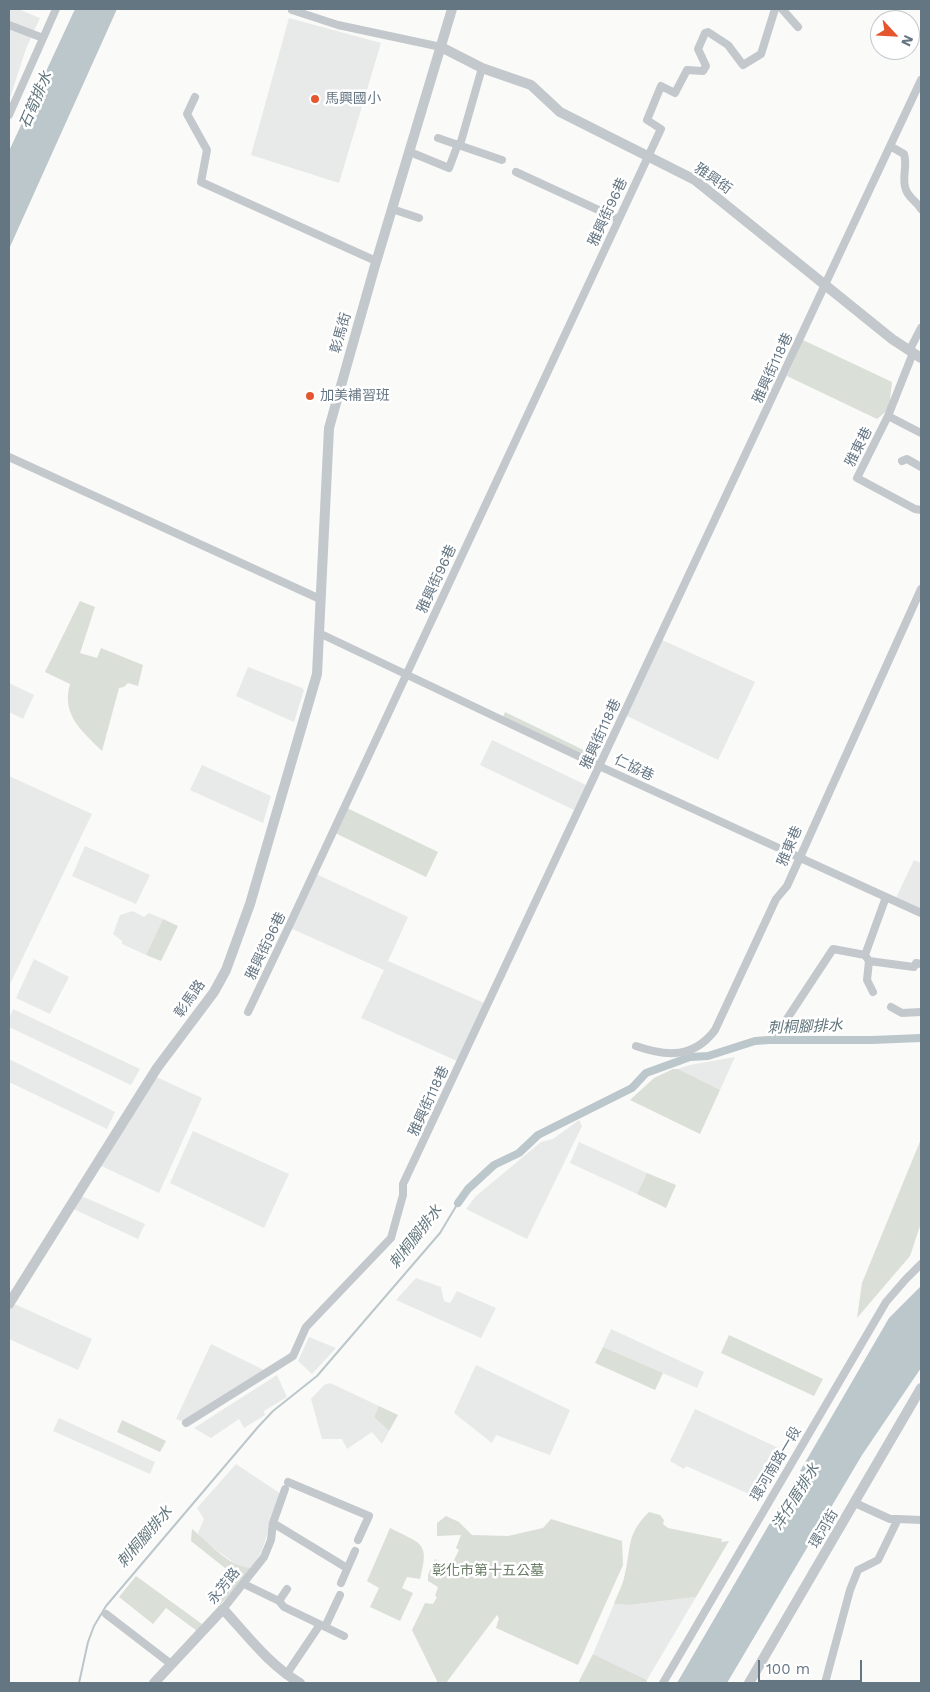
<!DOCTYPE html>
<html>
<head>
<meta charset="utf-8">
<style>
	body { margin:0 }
	#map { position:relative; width:930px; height:1692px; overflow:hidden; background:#fafaf8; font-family:"Work Sans",sans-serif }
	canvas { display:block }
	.frame { position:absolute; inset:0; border:10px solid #657683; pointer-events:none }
	.north { position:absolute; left:870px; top:10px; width:50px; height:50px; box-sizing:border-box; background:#fff; border:1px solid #c1c8cd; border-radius:50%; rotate:115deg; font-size:14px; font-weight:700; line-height:20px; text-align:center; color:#657683 }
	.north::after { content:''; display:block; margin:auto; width:18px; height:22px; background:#e4572e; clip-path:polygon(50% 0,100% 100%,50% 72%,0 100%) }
	.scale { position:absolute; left:758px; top:1660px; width:104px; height:22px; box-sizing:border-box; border:2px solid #657683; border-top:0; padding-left:6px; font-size:15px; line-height:18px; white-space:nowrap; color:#657683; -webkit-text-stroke:4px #fff; paint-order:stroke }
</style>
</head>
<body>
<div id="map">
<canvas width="930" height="1692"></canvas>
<div class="frame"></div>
<div class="north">N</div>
<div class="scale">100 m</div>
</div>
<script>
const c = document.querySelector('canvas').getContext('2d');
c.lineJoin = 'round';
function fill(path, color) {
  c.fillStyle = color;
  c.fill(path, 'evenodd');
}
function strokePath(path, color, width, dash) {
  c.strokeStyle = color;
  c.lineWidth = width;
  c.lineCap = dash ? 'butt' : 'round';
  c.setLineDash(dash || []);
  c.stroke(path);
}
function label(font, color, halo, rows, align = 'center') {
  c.font = font + ' "Work Sans","Noto Sans TC",sans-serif';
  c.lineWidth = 5;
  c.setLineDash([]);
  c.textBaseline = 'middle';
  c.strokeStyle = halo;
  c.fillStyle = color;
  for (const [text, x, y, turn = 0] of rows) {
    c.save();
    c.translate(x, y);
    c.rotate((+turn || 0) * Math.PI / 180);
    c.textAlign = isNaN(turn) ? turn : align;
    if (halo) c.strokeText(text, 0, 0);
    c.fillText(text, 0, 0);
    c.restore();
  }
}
const built = new Path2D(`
	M 9,9 L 18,9 L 40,18 L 26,49 L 9,101 Z
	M 289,18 L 381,43 L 339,183 L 251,155 Z
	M 660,639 L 755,682 L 718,760 L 625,715 Z
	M 248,667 L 302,688 L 304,690 L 294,722 L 236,696 Z
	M 9,683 L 34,695 L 23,719 L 9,712 Z
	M 492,740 L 586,785 L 574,810 L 480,765 Z
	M 202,765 L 271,796 L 263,823 L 190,790 Z
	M 9,776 L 92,814 L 9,986 Z
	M 85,846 L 150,875 L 136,904 L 72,876 Z
	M 914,860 L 921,863 L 921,914 L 894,902 Z
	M 314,873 L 408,917 L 388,961 L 484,1003 L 457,1061 L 361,1018 L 384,970 L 288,927 Z
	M 133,911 L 144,917 L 149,913 L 163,919 L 146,955 L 122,944 L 122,941 L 113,934 L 120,915 Z
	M 34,959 L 69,977 L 50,1014 L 16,998 Z
	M 13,1009 L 140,1069 L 131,1085 L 9,1027 L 9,1018 Z
	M 735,1057 L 720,1090 L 678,1069 L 690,1065 Z
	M 9,1059 L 115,1112 L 107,1129 L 9,1082 Z
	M 152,1075 L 202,1098 L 159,1193 L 95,1163 Z
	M 579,1120 L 582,1126 L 527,1239 L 466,1209 L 476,1196 L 541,1142 L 553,1139 Z
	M 193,1131 L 289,1174 L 264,1228 L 170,1183 Z
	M 579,1142 L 647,1173 L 637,1194 L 570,1163 Z
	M 77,1194 L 145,1224 L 138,1239 L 69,1207 Z
	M 416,1278 L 441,1287 L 444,1301 L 450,1303 L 457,1291 L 496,1308 L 481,1338 L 396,1300 Z
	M 10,1302 L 92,1339 L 78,1370 L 9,1339 Z
	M 611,1329 L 704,1372 L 697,1388 L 603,1347 Z
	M 309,1337 L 336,1348 L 312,1374 L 298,1361 Z
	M 211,1344 L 268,1372 L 185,1422 L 176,1419 Z
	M 476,1365 L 570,1410 L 550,1455 L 496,1435 L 492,1443 L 454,1413 Z
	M 277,1375 L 287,1397 L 264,1411 L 265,1415 L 244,1428 L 239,1419 L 211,1438 L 194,1428 Z
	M 330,1383 L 379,1406 L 374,1417 L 389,1431 L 382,1444 L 372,1432 L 347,1449 L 342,1439 L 322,1439 L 311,1399 L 324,1385 Z
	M 695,1409 L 783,1450 L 756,1497 L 686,1466 L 684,1469 L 670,1461 Z
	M 59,1418 L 155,1462 L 150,1474 L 53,1431 Z
	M 236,1464 L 281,1494 L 262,1550 L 253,1567 L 247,1568 L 240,1567 L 204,1541 L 198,1533 L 204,1519 L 197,1508 Z
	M 696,1597 L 647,1680 L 593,1654 L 614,1604 L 629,1605 Z`);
const green = new Path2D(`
	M 803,340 L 892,382 L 889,409 L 877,419 L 787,376 Z
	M 80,601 L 95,607 L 80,653 L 97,658 L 101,648 L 143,665 L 138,686 L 128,683 L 124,687 L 119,688 L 102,751 C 82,731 61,715 70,684 L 45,672 Z
	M 505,712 L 598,757 L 594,761 L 503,717 Z
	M 345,807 L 438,852 L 426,877 L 333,832 Z
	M 163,919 L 178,926 L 161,961 L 146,955 Z
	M 673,1069 L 678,1069 L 720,1090 L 700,1134 L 630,1100 L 654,1078 Z
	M 921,1139 L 921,1223 L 910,1256 L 857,1318 L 862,1283 Z
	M 647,1173 L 676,1185 L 666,1208 L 637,1194 Z
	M 729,1335 L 823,1379 L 814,1396 L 721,1353 Z
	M 603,1347 L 663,1373 L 655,1390 L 595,1363 Z
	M 379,1406 L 398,1415 L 389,1431 L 374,1417 Z
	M 122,1420 L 166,1441 L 160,1452 L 117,1432 Z
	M 649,1512 L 660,1515 L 664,1520 L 663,1524 L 668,1528 L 722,1539 L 721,1542 L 729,1541 L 696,1597 L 629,1605 L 614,1604 C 617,1595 622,1587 624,1578 C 632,1547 625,1536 649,1512 Z
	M 446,1516 L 459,1522 L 472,1535 L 508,1536 L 543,1528 L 551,1519 L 622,1541 L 623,1565 L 578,1665 L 496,1628 L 499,1618 L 497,1615 L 446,1683 L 438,1683 L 412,1630 L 425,1603 L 433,1604 L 437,1597 L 435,1596 L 438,1587 L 428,1581 L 428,1575 L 435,1559 L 448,1566 L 448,1572 L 459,1550 L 456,1548 L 461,1535 L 437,1536 L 437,1523 Z
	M 390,1528 C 421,1544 430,1541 420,1579 L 407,1577 L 402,1588 L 413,1593 L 400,1621 L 370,1607 L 379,1588 L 367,1581 Z
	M 192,1529 C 206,1540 234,1572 253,1567 L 220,1605 L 217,1600 L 235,1581 L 235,1576 L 191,1541 Z
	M 136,1576 L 202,1624 L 197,1631 L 166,1608 L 153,1624 L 119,1597 Z
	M 593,1654 L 647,1680 L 646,1683 L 578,1683 Z`);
const water = new Path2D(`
	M 75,9 L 117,9 L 9,249 L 9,151 Z
	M 921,1286 L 921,1368 L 862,1455 L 727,1683 L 677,1683 L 889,1318 Z`);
const stream = new Path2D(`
	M 79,1683 L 88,1642 L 94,1626 L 106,1606 L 258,1427 L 273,1411 L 317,1376 L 440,1233 L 458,1203`);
const canal = new Path2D(`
	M 458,1203 L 468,1189 L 494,1165 L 519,1153 L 538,1135 L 632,1088 L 646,1073 L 690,1057 L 708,1056 L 755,1041 L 769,1040 L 872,1040 L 921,1038`);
const minor = new Path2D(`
	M 782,9 L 798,27
	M 292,10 L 338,25 L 441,47
	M 9,25 L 43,38
	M 195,97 L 187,114 L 207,150 L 201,182 L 376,261
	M 9,115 L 56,9
	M 438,138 L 502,160
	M 460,145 L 482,68
	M 890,146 L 904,154 C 908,166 901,178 906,190 C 909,198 917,202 921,209
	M 410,152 L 449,168 L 458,144
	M 516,172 L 618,219
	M 392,209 L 419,218
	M 909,351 L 921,328
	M 913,353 L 888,416 L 857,478 L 915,509 L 921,510
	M 888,416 L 921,433
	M 9,457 L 320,599
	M 902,461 L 907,459 L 921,467
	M 319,633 L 599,766 L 921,913
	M 865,955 L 869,961 L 914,967 L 916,963 L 921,964
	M 869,961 L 867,980 L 873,992
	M 891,1007 L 902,1013 L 921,1012
	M 248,1012 L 290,924 L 660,131 L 661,129 L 647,120 L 661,86 L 675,93 L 687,70 L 703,71 L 706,66 L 698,49 L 705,33 L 708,32 L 728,45 L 743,65 L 761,54 L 775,9
	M 777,1034 L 833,949 L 865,955 L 886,897
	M 636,1046 C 667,1057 694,1058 715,1030 L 776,899 L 787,886 L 921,589
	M 186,1423 L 293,1356 L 306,1327 L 391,1238 L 403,1195 L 403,1184 L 921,80
	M 288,1482 L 369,1516 L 358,1540
	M 855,1503 L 890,1519 L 898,1519
	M 273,1523 L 347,1568
	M 341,1583 L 355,1551
	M 244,1584 L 279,1601
	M 287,1589 L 279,1601 L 284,1607 L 344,1636
	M 223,1609 L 264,1557 L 271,1540 L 273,1523 L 285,1489
	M 106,1614 L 171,1664
	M 325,1627 L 340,1595
	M 286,1675 L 319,1626
	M 663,1683 L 886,1302 L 906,1279 L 921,1264
	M 825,1683 L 850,1590 L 858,1570 L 878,1560 L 898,1519 L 921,1520`);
const tertiary = new Path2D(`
	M 441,47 L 482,68 L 531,85 L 560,112 L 695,180 L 892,339 L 921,358
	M 9,1304 L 157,1068 L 214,992 L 226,970 L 250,904 L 317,674 L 329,428 L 374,269 L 452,9
	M 154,1683 L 223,1609 C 247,1635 269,1665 300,1683
	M 749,1683 L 921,1388`);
const markers = [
	[315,99,5,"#e4572e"],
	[310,396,5,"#e4572e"]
];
const poiNames = [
	["馬興國小",325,99],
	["加美補習班",320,396]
];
const streetNames = [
	["雅興街",713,179,35],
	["雅興街96巷",608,212,-65],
	["彰馬街",341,333,-74],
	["雅興街118巷",773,368,-65],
	["雅東巷",859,447,-63],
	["雅興街96巷",437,579,-65],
	["雅興街118巷",601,734,-65],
	["仁協巷",634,768,25],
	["雅東巷",790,846,-67],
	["雅興街96巷",266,946,-64],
	["彰馬路",190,999,-55],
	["雅興街118巷",429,1101,-65],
	["環河南路一段",776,1464,-59],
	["環河街",824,1529,-59],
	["永芳路",224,1586,-51]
];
const parkNames = [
	["彰化市第十五公墓",488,1571]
];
const waterNames = [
	["石筍排水",36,100,-67],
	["刺桐腳排水",805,1027,-2],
	["刺桐腳排水",416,1237,-52],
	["洋仔厝排水",796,1497,-58],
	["刺桐腳排水",145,1537,-49]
];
fill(built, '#e8e9e9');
fill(green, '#dadfd7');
fill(water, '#bbc7cb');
strokePath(stream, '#bbc7cb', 2);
strokePath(canal, '#bbc7cb', 8);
strokePath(minor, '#c3c8cc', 8);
strokePath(tertiary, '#c3c8cc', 10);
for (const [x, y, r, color] of markers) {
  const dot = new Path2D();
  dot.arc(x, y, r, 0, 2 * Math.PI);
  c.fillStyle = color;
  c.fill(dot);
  strokePath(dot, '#fff', 2);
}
label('14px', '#657683', '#fff', poiNames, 'left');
label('14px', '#657683', '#fff', streetNames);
label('14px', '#687a64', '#fff', parkNames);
label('italic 15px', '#60757c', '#fff', waterNames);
</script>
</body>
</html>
